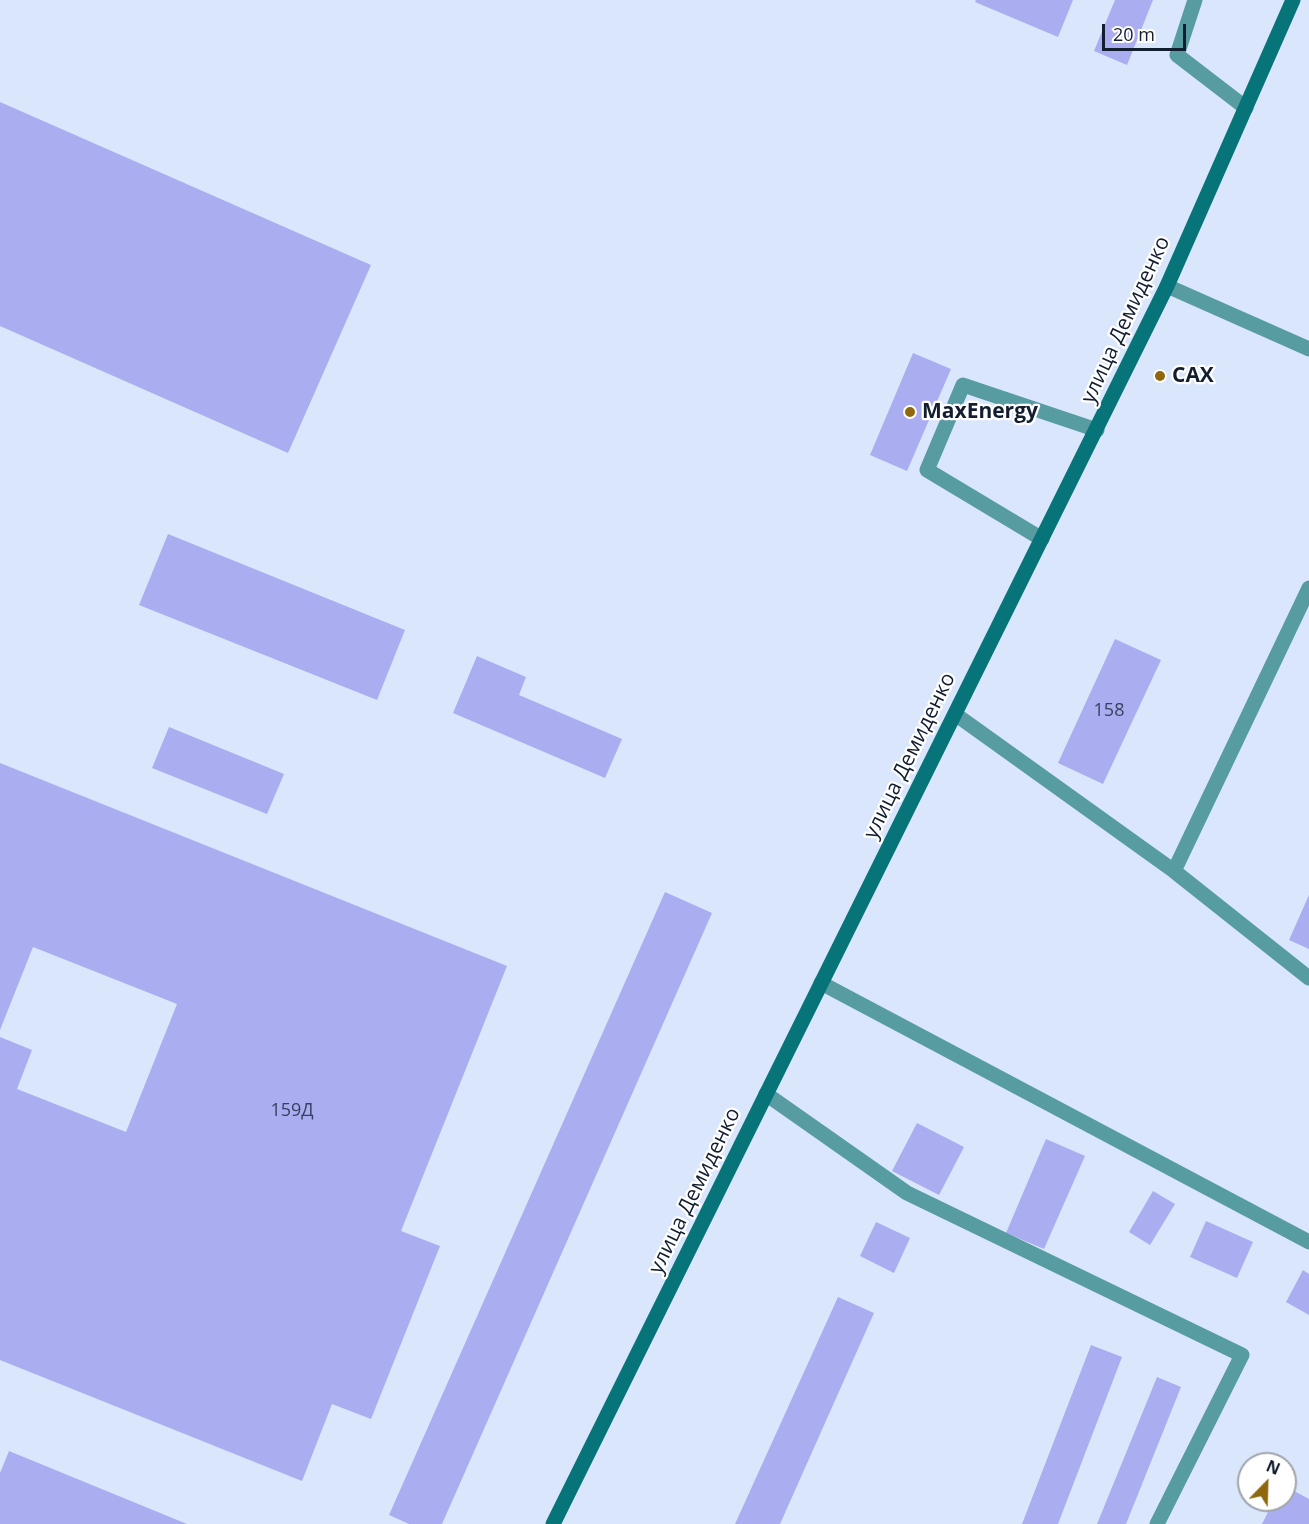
<!DOCTYPE html>
<html>
<head>
<meta charset="utf-8">
<style>
	body { margin:0 }
	#map { position:relative; width:1309px; height:1524px; overflow:hidden; background:#dae6fb; font-family:"Open Sans",sans-serif }
	canvas { display:block }
	.north { position:absolute; left:1237px; top:1452px; width:60px; height:60px; box-sizing:border-box; background:#fff; border:2px solid #a0a5ac; border-radius:50%; rotate:23deg; font-size:16px; font-weight:700; line-height:24px; text-align:center; color:#121d2f }
	.north::after { content:''; display:block; margin:auto; width:21px; height:27px; background:#8f680d; clip-path:polygon(50% 0,100% 100%,50% 72%,0 100%) }
	.scale { position:absolute; left:1102px; top:24px; width:84px; height:27px; box-sizing:border-box; border:3px solid #121d2f; border-top:0; padding-left:8px; font-size:18px; line-height:21px; white-space:nowrap; color:#121d2f; -webkit-text-stroke:4px #fff; paint-order:stroke }
</style>
</head>
<body>
<div id="map">
<canvas width="1309" height="1524"></canvas>
<div class="north">N</div>
<div class="scale">20 m</div>
</div>
<script>
const c = document.querySelector('canvas').getContext('2d');
c.lineJoin = 'round';
function fill(path, color) {
  c.fillStyle = color;
  c.fill(path, 'evenodd');
}
function strokePath(path, color, width, dash) {
  c.strokeStyle = color;
  c.lineWidth = width;
  c.lineCap = dash ? 'butt' : 'round';
  c.setLineDash(dash || []);
  c.stroke(path);
}
function label(font, color, halo, rows, align = 'center') {
  c.font = font + ' "Open Sans",sans-serif';
  c.lineWidth = 4.5;
  c.setLineDash([]);
  c.textBaseline = 'middle';
  c.strokeStyle = halo;
  c.fillStyle = color;
  for (const [text, x, y, turn = 0] of rows) {
    c.save();
    c.translate(x, y);
    c.rotate((+turn || 0) * Math.PI / 180);
    c.textAlign = isNaN(turn) ? turn : align;
    if (halo) c.strokeText(text, 0, 0);
    c.fillText(text, 0, 0);
    c.restore();
  }
}
const building = new Path2D(`
	M 976,0 L 1073,0 L 1058,37 L 975,2 Z
	M 1115,0 L 1153,0 L 1127,65 L 1094,51 Z
	M 0,102 L 371,265 L 288,453 L 0,326 Z
	M 913,353 L 951,369 L 907,471 L 870,455 Z
	M 168,534 L 405,630 L 377,700 L 139,605 Z
	M 1115,639 L 1161,660 L 1103,784 L 1058,763 Z
	M 477,656 L 526,677 L 519,695 L 622,739 L 605,778 L 453,713 Z
	M 169,727 L 284,774 L 267,814 L 152,768 Z
	M 0,763 L 507,966 L 401,1231 L 440,1246 L 371,1419 L 332,1404 L 302,1481 L 0,1360 L 0,1037 L 32,1050 L 17,1089 L 126,1132 L 177,1004 L 33,947 L 0,1030 Z
	M 665,892 L 712,913 L 442,1524 L 409,1524 L 389,1515 Z
	M 1309,895 L 1309,949 L 1289,940 Z
	M 917,1123 L 964,1147 L 939,1195 L 892,1171 Z
	M 1046,1139 L 1085,1156 L 1044,1249 L 1006,1233 Z
	M 1153,1191 L 1175,1204 L 1150,1245 L 1129,1232 Z
	M 1206,1221 L 1253,1242 L 1237,1278 L 1190,1257 Z
	M 876,1222 L 910,1238 L 894,1273 L 860,1256 Z
	M 1303,1270 L 1309,1274 L 1309,1315 L 1286,1302 Z
	M 838,1297 L 874,1313 L 780,1524 L 735,1524 Z
	M 1091,1345 L 1122,1357 L 1058,1524 L 1022,1524 Z
	M 1157,1377 L 1181,1387 L 1126,1524 L 1097,1524 Z
	M 9,1451 L 187,1524 L 0,1524 L 0,1473 Z
	M 1285,1486 L 1309,1499 L 1309,1524 L 1262,1524 L 1274,1500 L 1285,1500 Z`);
const service = new Path2D(`
	M 1195,0 L 1177,55 L 1246,108
	M 1042,539 L 927,470 L 963,385 L 1097,430
	M 955,714 L 1174,871 L 1309,978
	M 1174,871 L 1309,588
	M 766,1094 L 907,1193 L 1242,1355 L 1157,1524`);
const minor = new Path2D(`
	M 1167,286 L 1309,349
	M 821,983 L 1309,1242`);
const secondary = new Path2D(`
	M 553,1524 L 1167,286 L 1293,0`);
const markers = [
	[1160,376,6,"#8f680d"],
	[910,412,6,"#8f680d"]
];
const numberNames = [
	["158",1109,711],
	["159Д",292,1111]
];
const streetNames = [
	["улица Демиденко",1126,320,-65],
	["улица Демиденко",910,756,-64],
	["улица Демиденко",695,1191,-64]
];
const poiNames = [
	["САХ",1172,376],
	["MaxEnergy",922,412]
];
fill(building, '#aaaef0');
strokePath(service, '#579ca1', 15);
strokePath(minor, '#579ca1', 15);
strokePath(secondary, '#07747a', 15);
for (const [x, y, r, color] of markers) {
  const dot = new Path2D();
  dot.arc(x, y, r, 0, 2 * Math.PI);
  c.fillStyle = color;
  c.fill(dot);
  strokePath(dot, '#fff', 2);
}
label('18px', '#38415f', null, numberNames);
label('21px', '#121d2f', '#fff', streetNames);
label('bold 21px', '#121d2f', '#fff', poiNames, 'left');
</script>
</body>
</html>
